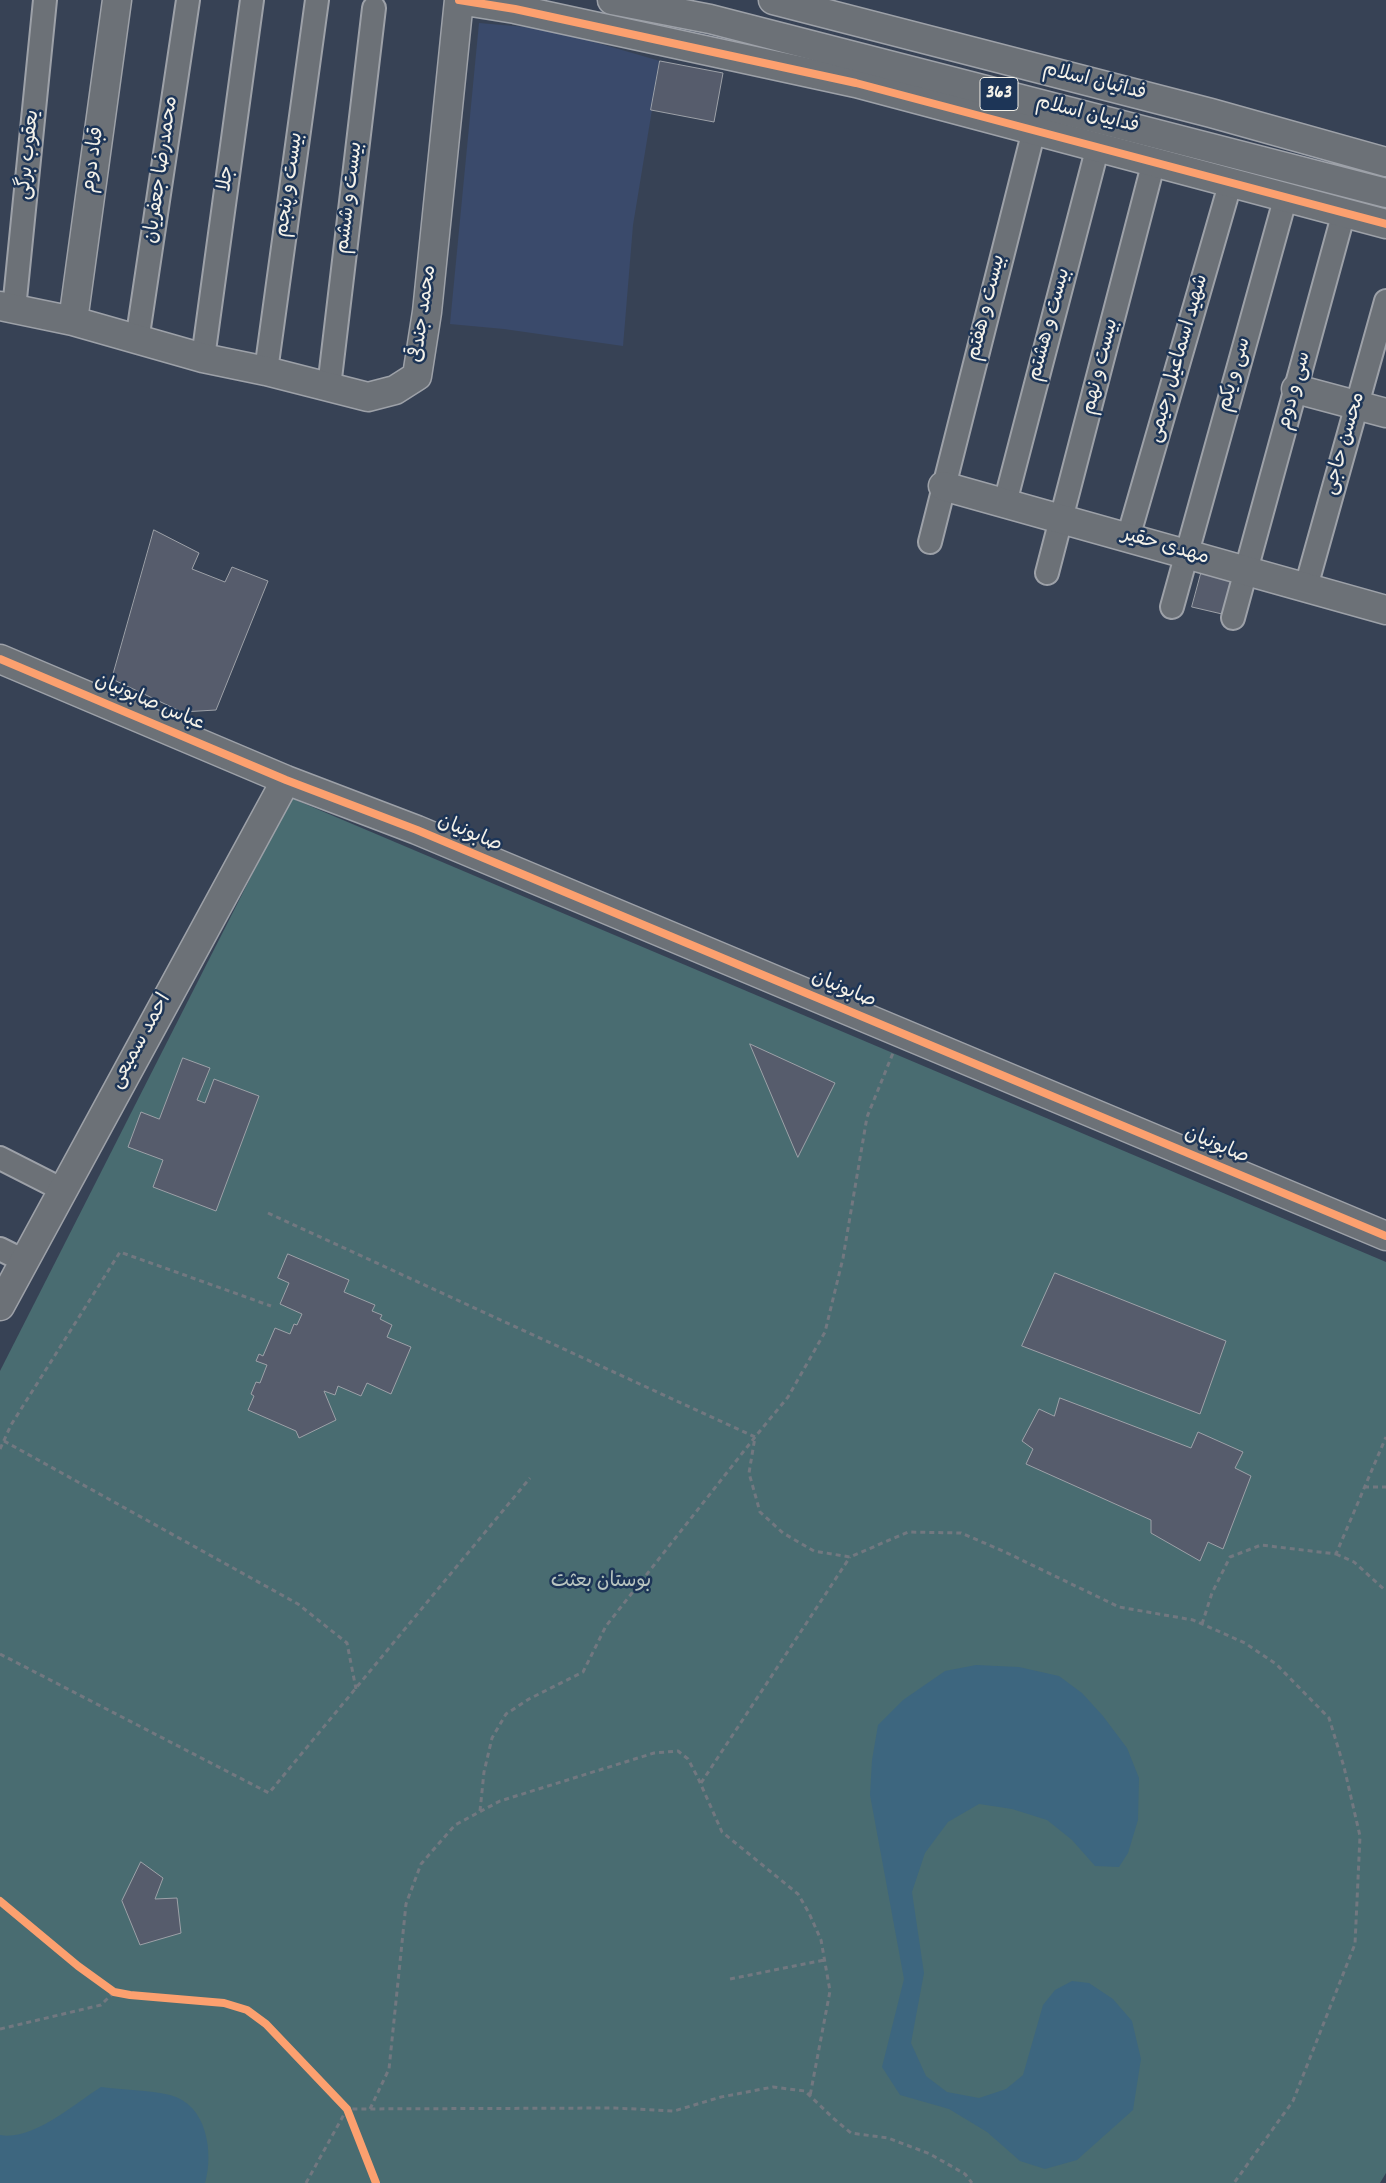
<!DOCTYPE html>
<html>
<head>
<meta charset="utf-8">
<style>
	body { margin:0 }
	canvas { display:block; background:#374255 }
</style>
</head>
<body>
<canvas width="1386" height="2183"></canvas>
<script>
const c = document.querySelector('canvas').getContext('2d');
c.lineJoin = 'round';
function fill(path, color) {
  c.fillStyle = color;
  c.fill(path, 'evenodd');
}
function strokePath(path, color, width, dash) {
  c.strokeStyle = color;
  c.lineWidth = width;
  c.lineCap = dash ? 'butt' : 'round';
  c.setLineDash(dash || []);
  c.stroke(path);
}
function label(font, color, halo, rows, align = 'center') {
  c.font = font + ' Dekko,"Playpen Sans Arabic",sans-serif';
  c.lineWidth = 5;
  c.setLineDash([]);
  c.textBaseline = 'middle';
  c.strokeStyle = halo;
  c.fillStyle = color;
  for (const [text, x, y, turn = 0] of rows) {
    c.save();
    c.translate(x, y);
    c.rotate((+turn || 0) * Math.PI / 180);
    c.textAlign = isNaN(turn) ? turn : align;
    if (halo) c.strokeText(text, 0, 0);
    c.fillText(text, 0, 0);
    c.restore();
  }
}
const built = new Path2D(`
	M 479,23 L 549,29 L 660,61 L 633,225 L 623,346 L 504,329 L 450,324 Z`);
const green = new Path2D(`
	M 291,798 L 1386,1262 L 1386,2173 L 1380,2183 L 0,2183 L 0,1371 Z`);
const water = new Path2D(`
	M 976,1665 L 1019,1667 L 1059,1676 L 1082,1693 L 1103,1716 L 1127,1748 L 1139,1778 L 1138,1820 L 1128,1853 L 1119,1867 L 1095,1866 L 1072,1840 L 1047,1820 L 1012,1809 L 979,1804 L 948,1822 L 925,1853 L 912,1892 L 924,1973 L 911,2043 L 926,2076 L 947,2092 L 979,2098 L 1006,2089 L 1023,2075 L 1043,2005 L 1055,1990 L 1072,1981 L 1089,1983 L 1113,1999 L 1132,2021 L 1141,2059 L 1133,2110 L 1077,2160 L 1045,2169 L 1020,2161 L 987,2132 L 949,2109 L 900,2095 L 882,2067 L 904,1979 L 870,1795 L 872,1760 L 878,1725 L 903,1700 L 945,1671 Z
	M 101,2087 C 123,2090 148,2090 170,2095 C 207,2104 214,2153 205,2183 L 0,2183 L 0,2135 C 33,2141 74,2104 101,2087 Z`);
const building = new Path2D(`
	M 660,61 L 723,73 L 714,122 L 651,110 Z
	M 154,530 L 199,553 L 192,569 L 225,582 L 232,567 L 268,581 L 216,710 L 182,712 L 112,679 Z
	M 1202,570 L 1232,577 L 1222,614 L 1192,607 Z
	M 750,1044 L 835,1083 L 798,1157 Z
	M 183,1058 L 210,1068 L 197,1100 L 205,1103 L 214,1079 L 259,1096 L 216,1211 L 153,1187 L 163,1160 L 128,1147 L 141,1112 L 159,1119 Z
	M 288,1254 L 349,1280 L 344,1292 L 375,1305 L 372,1311 L 382,1315 L 380,1319 L 392,1325 L 387,1337 L 411,1347 L 391,1394 L 367,1383 L 361,1396 L 338,1386 L 335,1395 L 324,1391 L 336,1420 L 299,1438 L 296,1431 L 248,1410 L 254,1396 L 251,1394 L 256,1382 L 260,1383 L 267,1365 L 256,1361 L 259,1354 L 263,1356 L 275,1328 L 290,1334 L 294,1324 L 297,1325 L 302,1314 L 280,1304 L 289,1283 L 278,1278 Z
	M 1055,1273 L 1226,1341 L 1200,1414 L 1022,1346 Z
	M 1060,1398 L 1191,1448 L 1198,1432 L 1243,1452 L 1235,1468 L 1251,1476 L 1223,1549 L 1208,1542 L 1200,1561 L 1151,1533 L 1151,1520 L 1026,1464 L 1033,1449 L 1022,1441 L 1039,1409 L 1054,1416 Z
	M 141,1862 L 163,1878 L 155,1899 L 177,1898 L 181,1933 L 140,1945 L 122,1901 Z`);
const path = new Path2D(`
	M 268,1213 L 755,1437 L 749,1473 L 760,1512 L 783,1533 L 814,1551 L 850,1557 L 908,1532 L 961,1533 L 1003,1551 L 1119,1607 L 1193,1620 L 1245,1643 L 1276,1664 L 1329,1718 L 1344,1767 L 1360,1836 L 1355,1944 L 1293,2101 L 1234,2183
	M 4,1441 L 298,1604 L 347,1643 L 356,1689
	M 0,1449 L 11,1425 L 120,1252 L 271,1306
	M 1364,1487 L 1386,1487
	M 1336,1554 L 1354,1562 L 1386,1591
	M 1202,1624 L 1212,1593 L 1230,1557 L 1261,1545 L 1336,1554 L 1386,1437
	M 0,1654 L 269,1793 L 530,1478
	M 701,1783 L 850,1557
	M 480,1811 L 484,1772 L 492,1738 L 506,1714 L 529,1699 L 583,1672 L 606,1626 L 755,1437 L 788,1397 L 825,1332 L 843,1258 L 867,1117 L 893,1053
	M 0,1901 L 78,1966 L 114,1992 L 130,1995 L 224,2003 L 247,2010 L 266,2024 L 347,2109 L 376,2183
	M 730,1979 L 824,1960
	M 0,2029 L 101,2005 L 114,1992
	M 370,2109 L 389,2069 L 406,1904 L 421,1864 L 455,1825 L 500,1801 L 654,1753 L 678,1751 L 688,1759 L 698,1778 L 722,1832 L 798,1894 L 809,1913 L 821,1940 L 830,1991 L 810,2096
	M 306,2183 L 347,2109 L 615,2108 L 674,2111 L 721,2097 L 773,2087 L 805,2091 L 833,2118 L 851,2133 L 888,2138 L 930,2154 L 965,2174 L 972,2183`);
const street = new Path2D(`
	M 14,309 L 45,0
	M 137,341 L 188,0
	M 203,358 L 252,0
	M 266,371 L 317,0
	M 329,387 L 374,8
	M 1005,503 L 1098,146
	M 1128,538 L 1231,181
	M 930,542 L 1034,130
	M 1047,573 L 1154,161
	M 1306,587 L 1386,301
	M 1172,607 L 1286,196
	M 1233,618 L 1344,212
	M 0,1158 L 61,1189
	M 0,1249 L 24,1261`);
const secondary = new Path2D(`
	M 459,0 L 515,9 L 856,83 L 1386,224
	M 0,306 L 73,321 L 203,358 L 266,371 L 368,397 L 395,390 L 417,376 L 427,312 L 459,0
	M 73,321 L 117,0
	M 1296,389 L 1386,413
	M 943,486 L 1386,610
	M 0,659 L 286,780 L 417,830 L 1386,1236
	M 0,1306 L 286,780`);
const primary = new Path2D(`
	M 612,0 L 710,19 L 1386,193
	M 773,0 L 1211,113 L 1386,162`);
const cycleway = new Path2D(`
	M 459,0 L 515,9 L 856,83 L 1386,224
	M 0,659 L 286,780 L 417,830 L 1386,1236
	M 0,1901 L 78,1966 L 114,1992 L 130,1995 L 224,2003 L 247,2010 L 266,2024 L 347,2109 L 376,2183`);
const shields = [
	[999,94,38]
];
const shieldNames = [
	["363",999,94]
];
const streetNames = [
	["فدائیان اسلام",1094,83,14],
	["فداییان اسلام",1087,116,14],
	["یعقوب برگی",30,155,-84],
	["قباد دوم",95,160,-82],
	["محمدرضا جعفریان",163,170,-82],
	["جلا",228,179,-82],
	["بیست و پنجم",291,185,-82],
	["بیست و ششم",351,198,-83],
	["بیست و هفتم",988,308,-76],
	["محمد جندقی",425,314,-82],
	["بیست و هشتم",1051,325,-75],
	["شهید اسماعیل رحیمی",1180,359,-74],
	["بیست و نهم",1102,367,-76],
	["سی و یکم",1236,375,-74],
	["سی و دوم",1296,391,-75],
	["محسن حاجی",1346,444,-74],
	["مهدی حقیر",1165,548,16],
	["عباس صابونیان",149,704,23],
	["صابونیان",469,835,23],
	["صابونیان",843,991,23],
	["احمد سمیعی",142,1042,-61],
	["صابونیان",1216,1147,23]
];
const parkNames = [
	["بوستان بعثت",601,1583]
];
fill(built, '#3a4a6b');
fill(green, '#496c71');
fill(water, '#3d667f');
fill(building, '#565c6c');
strokePath(building, '#9da1a8', 1);
strokePath(street, '#9da1a8', 26);
strokePath(secondary, '#9da1a8', 31);
strokePath(primary, '#9da1a8', 31);
strokePath(path, '#727880', 3, [5, 4]);
strokePath(street, '#6c7177', 22);
strokePath(secondary, '#6c7177', 28);
strokePath(primary, '#6c7177', 28);
strokePath(cycleway, '#fca06f', 8);
for (const [x, y, w] of shields) {
  const box = new Path2D();
  box.roundRect(x - w / 2, y - 16.5, w, 33, 4);
  c.fillStyle = '#1d3557';
  c.fill(box);
  strokePath(box, '#f4f1e8', 1);
}
label('bold 19px', '#f4f1e8', null, shieldNames);
label('20px', '#f4f1e8', '#1d3557', streetNames);
label('20px', '#b9c5c0', '#1d3557', parkNames);
</script>
</body>
</html>
